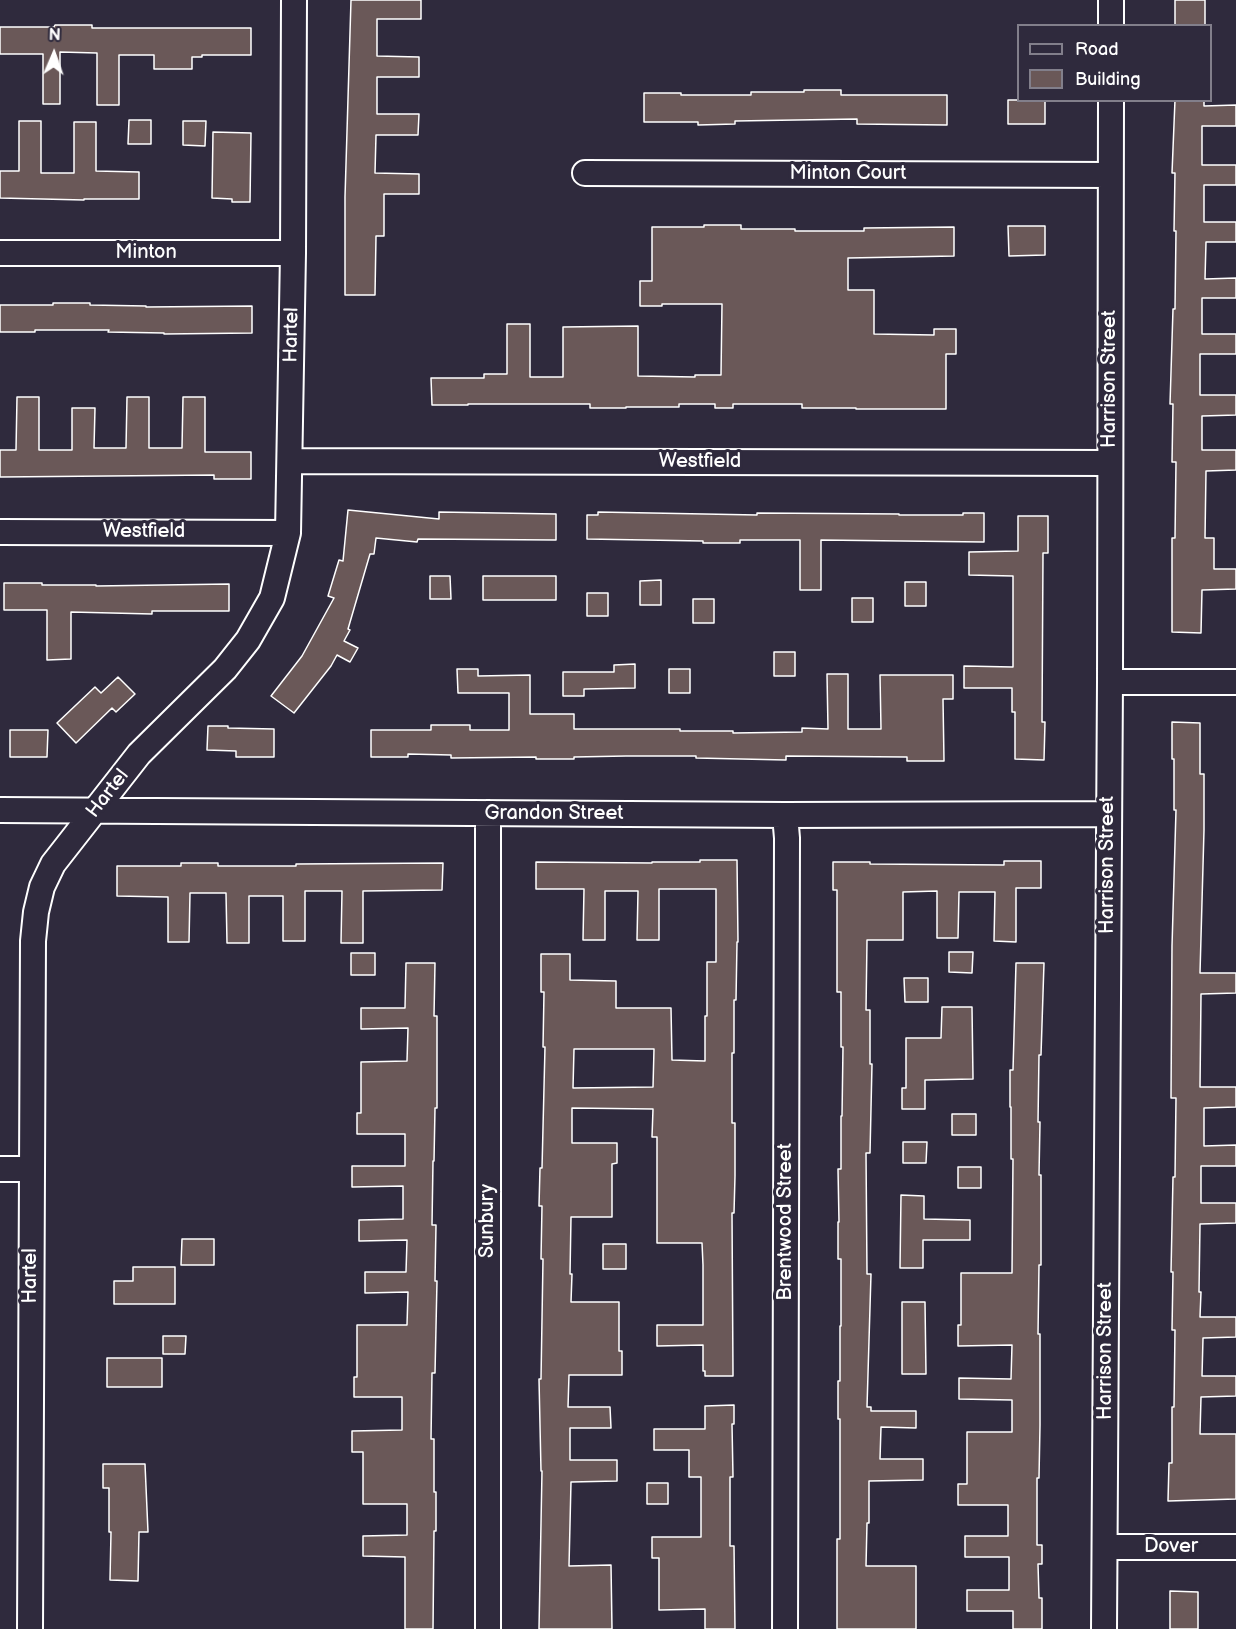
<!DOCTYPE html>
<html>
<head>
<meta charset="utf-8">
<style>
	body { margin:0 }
	#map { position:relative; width:1236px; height:1629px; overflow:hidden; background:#2f2a3d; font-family:"Balsamiq Sans",sans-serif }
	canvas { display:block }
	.legend { position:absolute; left:1017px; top:24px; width:195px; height:78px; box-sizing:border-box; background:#2f2a3d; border:2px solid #827f8b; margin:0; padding:8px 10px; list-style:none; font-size:18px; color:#fff }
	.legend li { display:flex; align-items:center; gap:12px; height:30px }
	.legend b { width:30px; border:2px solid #827f8b }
	.north { position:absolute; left:24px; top:24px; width:60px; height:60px; -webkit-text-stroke:4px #2f2a3d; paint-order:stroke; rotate:2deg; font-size:16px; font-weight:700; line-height:24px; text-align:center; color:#fff }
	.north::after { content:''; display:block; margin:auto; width:21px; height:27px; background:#fff; clip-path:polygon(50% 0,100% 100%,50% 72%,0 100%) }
</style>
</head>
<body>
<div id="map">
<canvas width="1236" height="1629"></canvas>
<ul class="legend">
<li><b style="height:8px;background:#2f2a3d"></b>Road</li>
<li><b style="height:16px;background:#6a5858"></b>Building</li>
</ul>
<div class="north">N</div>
</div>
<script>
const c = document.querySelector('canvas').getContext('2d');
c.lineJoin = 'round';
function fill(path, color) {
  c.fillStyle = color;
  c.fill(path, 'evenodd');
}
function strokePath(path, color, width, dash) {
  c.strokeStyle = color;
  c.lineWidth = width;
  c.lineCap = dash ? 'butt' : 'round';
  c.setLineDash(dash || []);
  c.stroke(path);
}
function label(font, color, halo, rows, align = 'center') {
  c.font = font + ' "Balsamiq Sans",sans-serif';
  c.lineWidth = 6;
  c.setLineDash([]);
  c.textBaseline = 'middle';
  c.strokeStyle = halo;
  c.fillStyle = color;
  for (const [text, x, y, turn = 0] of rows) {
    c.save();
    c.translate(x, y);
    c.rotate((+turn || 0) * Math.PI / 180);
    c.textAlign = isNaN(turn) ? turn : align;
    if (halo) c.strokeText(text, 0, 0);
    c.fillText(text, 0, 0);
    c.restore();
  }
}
const building = new Path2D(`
	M 351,0 L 421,0 L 421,19 L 377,19 L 377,56 L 419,57 L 419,77 L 377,77 L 377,114 L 419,114 L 418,135 L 376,135 L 375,173 L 419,174 L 419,194 L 384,194 L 384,236 L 376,236 L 375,295 L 345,295 L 345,197 Z
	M 1175,0 L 1205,0 L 1205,26 L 1175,26 Z
	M 55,25 L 92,25 L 92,28 L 251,28 L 251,55 L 202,55 L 202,57 L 192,57 L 192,69 L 154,69 L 154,55 L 119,55 L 119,105 L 97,105 L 97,53 L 60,52 L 60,104 L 43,104 L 43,54 L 0,54 L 0,27 L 54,27 Z
	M 804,90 L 841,90 L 841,95 L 947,95 L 947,125 L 857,124 L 857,119 L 735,121 L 735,124 L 698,125 L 698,122 L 644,122 L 644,93 L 681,93 L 681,95 L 751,95 L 751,92 L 804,92 Z
	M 1008,100 L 1045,100 L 1045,124 L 1008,124 Z
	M 1175,100 L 1204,100 L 1204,106 L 1236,105 L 1236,126 L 1202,126 L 1202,165 L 1236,165 L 1236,185 L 1204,185 L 1204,222 L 1236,222 L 1236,242 L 1206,242 L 1205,279 L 1236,278 L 1236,298 L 1202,298 L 1202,334 L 1236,334 L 1236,354 L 1200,354 L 1200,395 L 1236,395 L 1236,415 L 1202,416 L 1202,450 L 1236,450 L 1236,470 L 1206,471 L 1205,538 L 1214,538 L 1214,569 L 1236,569 L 1236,589 L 1202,590 L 1201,633 L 1172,632 L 1172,538 L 1175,538 L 1176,462 L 1172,462 L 1173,404 L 1170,404 L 1173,309 L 1175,309 L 1176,231 L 1174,231 L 1175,173 L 1172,173 Z
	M 129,120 L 151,120 L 151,144 L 128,144 Z
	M 19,121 L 41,121 L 41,173 L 74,173 L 74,122 L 96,122 L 96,171 L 139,172 L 139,199 L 84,199 L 84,200 L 0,198 L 0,171 L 19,171 Z
	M 183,121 L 206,121 L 205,146 L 183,145 Z
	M 213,132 L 251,133 L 250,202 L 232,202 L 232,199 L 212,198 Z
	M 704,225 L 741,225 L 741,229 L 795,229 L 795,231 L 864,231 L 864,228 L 954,227 L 954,256 L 848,258 L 848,290 L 874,290 L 874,334 L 934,335 L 934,329 L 956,329 L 956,354 L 946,354 L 946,409 L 856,409 L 856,408 L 802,408 L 802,404 L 733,404 L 733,408 L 715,408 L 715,404 L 679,404 L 679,407 L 626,407 L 626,408 L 590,408 L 590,404 L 468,404 L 468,405 L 432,405 L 431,378 L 484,378 L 484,374 L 507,374 L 507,324 L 530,324 L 530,377 L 563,377 L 563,327 L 638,326 L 638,376 L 695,377 L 695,375 L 721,375 L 722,304 L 662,304 L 662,306 L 640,306 L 640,281 L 652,281 L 652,227 L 704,227 Z
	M 1008,226 L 1045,226 L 1045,255 L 1009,256 Z
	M 53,303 L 90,303 L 90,305 L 146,306 L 146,307 L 252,306 L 252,333 L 164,334 L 164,333 L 108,332 L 109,330 L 35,330 L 35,332 L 0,332 L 0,305 L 53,305 Z
	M 17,397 L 39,397 L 39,450 L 72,450 L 72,408 L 95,408 L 94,448 L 126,448 L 127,397 L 149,397 L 149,448 L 182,448 L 183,397 L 205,397 L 205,452 L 251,452 L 251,479 L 214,479 L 214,475 L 0,477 L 0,450 L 16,450 Z
	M 348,510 L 439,519 L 439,512 L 556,514 L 556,540 L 418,539 L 417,542 L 376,538 L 374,554 L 370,554 L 348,629 L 350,630 L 344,641 L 358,648 L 350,662 L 337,655 L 331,666 L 294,713 L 271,696 L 302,656 L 334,598 L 328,596 L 339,560 L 343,561 Z
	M 598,512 L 757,515 L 757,513 L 899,514 L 899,515 L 963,515 L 963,513 L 984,513 L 984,542 L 821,540 L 821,590 L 800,590 L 800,540 L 740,540 L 740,543 L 703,543 L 703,541 L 587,539 L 587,515 L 598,515 Z
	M 1018,516 L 1048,516 L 1048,553 L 1043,553 L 1042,722 L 1045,722 L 1044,760 L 1015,759 L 1015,712 L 1012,712 L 1012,688 L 964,688 L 964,666 L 1013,667 L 1013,576 L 969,575 L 969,552 L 1018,551 Z
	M 430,576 L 450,576 L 451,599 L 430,599 Z
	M 483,576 L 556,576 L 556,600 L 483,600 Z
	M 661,580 L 661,605 L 640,605 L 640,581 Z
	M 905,582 L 926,582 L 926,606 L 905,606 Z
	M 4,583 L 42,583 L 42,585 L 96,585 L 96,586 L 229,584 L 229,611 L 152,611 L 152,614 L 71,612 L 71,659 L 47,660 L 47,610 L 4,610 Z
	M 587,593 L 608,593 L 608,616 L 587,616 Z
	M 852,598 L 873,598 L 873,622 L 852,622 Z
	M 693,599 L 714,599 L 714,623 L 693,623 Z
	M 774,652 L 795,652 L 795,676 L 774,676 Z
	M 635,664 L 635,688 L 584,689 L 584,696 L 563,696 L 563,672 L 614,672 L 614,665 Z
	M 457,669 L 478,669 L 478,676 L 530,675 L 530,714 L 574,714 L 574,729 L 680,729 L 680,731 L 733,731 L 733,733 L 802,732 L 802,728 L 828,729 L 827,674 L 848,674 L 848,729 L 881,729 L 880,675 L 953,675 L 953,699 L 943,699 L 944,761 L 907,761 L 907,757 L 786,756 L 786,760 L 696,758 L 696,756 L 626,756 L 574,757 L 574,759 L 536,759 L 536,757 L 451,758 L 451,755 L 408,754 L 408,757 L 371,757 L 371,730 L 431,730 L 431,725 L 470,725 L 470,730 L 509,730 L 509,693 L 458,693 Z
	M 669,669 L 690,669 L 690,693 L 669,693 Z
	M 118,677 L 135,694 L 116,712 L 112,708 L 76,743 L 57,723 L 95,687 L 101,693 Z
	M 1172,722 L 1200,723 L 1200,774 L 1204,774 L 1204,830 L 1200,973 L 1236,973 L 1236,993 L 1201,994 L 1200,1087 L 1236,1087 L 1236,1107 L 1204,1108 L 1204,1146 L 1236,1145 L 1236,1166 L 1201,1166 L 1201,1203 L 1236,1203 L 1236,1223 L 1200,1224 L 1199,1292 L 1201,1292 L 1200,1317 L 1236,1317 L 1236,1337 L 1203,1338 L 1202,1376 L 1236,1376 L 1236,1396 L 1201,1397 L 1200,1434 L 1236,1434 L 1236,1499 L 1168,1501 L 1169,1463 L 1172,1463 L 1172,1407 L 1174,1407 L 1175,1330 L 1172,1330 L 1173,1272 L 1171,1272 L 1173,1177 L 1175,1177 L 1176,1098 L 1171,1098 L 1172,946 L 1176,810 L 1174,810 L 1174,759 L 1172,759 Z
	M 208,726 L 228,726 L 228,728 L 274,729 L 274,757 L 236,757 L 236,751 L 207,750 Z
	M 10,730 L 48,730 L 47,757 L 10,757 Z
	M 700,860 L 737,860 L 738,942 L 737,942 L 736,1000 L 734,1000 L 734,1053 L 732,1053 L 732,1123 L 735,1123 L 735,1176 L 734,1213 L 732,1213 L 733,1376 L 705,1376 L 705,1371 L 703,1371 L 703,1345 L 657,1346 L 657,1325 L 703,1325 L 703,1265 L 702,1243 L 657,1243 L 657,1137 L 652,1137 L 653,1109 L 572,1108 L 572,1143 L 617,1143 L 617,1163 L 612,1164 L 612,1217 L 571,1217 L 570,1274 L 572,1274 L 571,1302 L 619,1302 L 619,1351 L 622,1351 L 622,1375 L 569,1375 L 568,1407 L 610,1407 L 611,1428 L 570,1428 L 570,1460 L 617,1460 L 617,1481 L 571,1482 L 569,1566 L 611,1565 L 612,1629 L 539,1629 L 542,1471 L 541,1471 L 539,1379 L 541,1379 L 543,1259 L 541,1259 L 542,1206 L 539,1206 L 540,1168 L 542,1168 L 545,1047 L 543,1047 L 544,992 L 541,992 L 541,954 L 570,954 L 570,980 L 616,981 L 616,1008 L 671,1008 L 672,1060 L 705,1061 L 705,1016 L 707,1016 L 707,962 L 716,962 L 716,889 L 659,889 L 659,940 L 637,940 L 638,891 L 605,891 L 605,940 L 583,940 L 584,889 L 536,889 L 536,862 L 652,863 L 652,862 L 700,862 ZM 574,1049 L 654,1049 L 653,1087 L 573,1088 Z
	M 1004,861 L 1041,861 L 1041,888 L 1016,888 L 1016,942 L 994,941 L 995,892 L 959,892 L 958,938 L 937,938 L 937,891 L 903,892 L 903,940 L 867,940 L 866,1010 L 870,1010 L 870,1064 L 872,1064 L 870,1153 L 866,1153 L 867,1274 L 871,1274 L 867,1407 L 871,1407 L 871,1411 L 916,1411 L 916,1428 L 881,1427 L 880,1459 L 923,1459 L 923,1480 L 869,1481 L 869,1523 L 867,1523 L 866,1566 L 916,1566 L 916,1629 L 837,1629 L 837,1539 L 840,1539 L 840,1419 L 838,1419 L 838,1381 L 840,1381 L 840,1326 L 841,1326 L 841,1259 L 838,1259 L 838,1222 L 839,1222 L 838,1169 L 841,1169 L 841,1116 L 842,1116 L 843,1047 L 841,1047 L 841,992 L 837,992 L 837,890 L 833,890 L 833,862 L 870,862 L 870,864 L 1004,865 Z
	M 181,863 L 218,863 L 218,866 L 296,866 L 296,864 L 443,863 L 442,890 L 363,891 L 363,943 L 341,943 L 342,891 L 305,891 L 305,941 L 283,941 L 283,896 L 249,896 L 249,943 L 227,943 L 226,893 L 190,893 L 189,942 L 168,942 L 168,897 L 117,896 L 117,866 L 181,866 Z
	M 949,952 L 973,952 L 972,973 L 949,972 Z
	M 351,953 L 375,953 L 375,975 L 351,975 Z
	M 406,963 L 435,963 L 434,1016 L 437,1016 L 437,1108 L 435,1108 L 434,1161 L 433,1161 L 432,1225 L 436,1225 L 435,1281 L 437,1281 L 435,1373 L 432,1373 L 431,1439 L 434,1439 L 434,1492 L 436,1492 L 436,1531 L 434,1531 L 433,1629 L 405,1629 L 405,1557 L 363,1556 L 363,1536 L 407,1535 L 407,1504 L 363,1504 L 363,1452 L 352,1452 L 352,1431 L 402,1430 L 402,1397 L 354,1397 L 354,1377 L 357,1377 L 357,1325 L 407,1325 L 408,1292 L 365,1293 L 365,1272 L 406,1272 L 407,1240 L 359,1241 L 359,1220 L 403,1219 L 403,1186 L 352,1187 L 352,1166 L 405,1166 L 405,1134 L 357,1134 L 357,1113 L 361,1113 L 361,1062 L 407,1061 L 408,1028 L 361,1029 L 361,1008 L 405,1008 Z
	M 1016,963 L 1044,963 L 1041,1055 L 1039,1055 L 1038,1122 L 1040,1122 L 1039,1175 L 1041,1175 L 1041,1265 L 1039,1265 L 1038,1334 L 1040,1334 L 1040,1425 L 1039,1478 L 1037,1478 L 1037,1545 L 1042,1545 L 1042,1564 L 1038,1564 L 1039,1598 L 1042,1598 L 1042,1629 L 1013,1629 L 1013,1611 L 967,1611 L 967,1590 L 1009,1590 L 1009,1557 L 965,1557 L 965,1536 L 1008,1536 L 1008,1505 L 958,1505 L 958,1484 L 967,1484 L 967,1432 L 1012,1432 L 1012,1400 L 959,1399 L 959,1378 L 1011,1379 L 1012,1345 L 958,1346 L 958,1325 L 961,1325 L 961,1273 L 1012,1273 L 1013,1159 L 1011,1159 L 1011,1107 L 1010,1107 L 1010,1070 L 1013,1070 Z
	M 904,978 L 928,978 L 928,1002 L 905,1002 Z
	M 942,1007 L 972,1007 L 973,1079 L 925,1080 L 925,1109 L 902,1109 L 902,1088 L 906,1088 L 906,1038 L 941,1038 Z
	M 952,1114 L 976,1114 L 976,1135 L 952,1135 Z
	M 903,1142 L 927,1142 L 926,1163 L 903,1163 Z
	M 958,1167 L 981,1167 L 981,1188 L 958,1188 Z
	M 901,1195 L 924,1196 L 924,1219 L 970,1220 L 970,1240 L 923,1240 L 923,1268 L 900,1268 Z
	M 182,1239 L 214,1239 L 214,1265 L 181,1265 Z
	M 603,1244 L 626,1244 L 626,1269 L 603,1269 Z
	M 133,1267 L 175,1267 L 175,1304 L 114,1304 L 114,1281 L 133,1281 Z
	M 902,1302 L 925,1302 L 926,1374 L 902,1374 Z
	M 163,1336 L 186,1336 L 185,1354 L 163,1354 Z
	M 107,1358 L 162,1358 L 162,1387 L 107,1387 Z
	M 734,1405 L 734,1424 L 732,1424 L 733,1477 L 730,1477 L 730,1546 L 734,1546 L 735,1629 L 705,1629 L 705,1609 L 659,1610 L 659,1558 L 652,1558 L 652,1537 L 701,1537 L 701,1477 L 689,1477 L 689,1450 L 654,1450 L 654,1429 L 705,1429 L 705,1406 Z
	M 103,1464 L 145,1464 L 148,1532 L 139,1532 L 138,1581 L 110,1580 L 111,1532 L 109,1532 L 109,1488 L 103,1488 Z
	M 647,1483 L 668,1483 L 668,1504 L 647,1504 Z
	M 1170,1591 L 1198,1592 L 1198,1629 L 1170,1629 Z`);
const street = new Path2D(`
	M 1111,26 L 1111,0
	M 585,173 L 1110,175
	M 0,253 L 293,253
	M 290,461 L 1109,463
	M 0,532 L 288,533
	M 1110,682 L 1236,682
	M 0,810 L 785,815 L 1108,814
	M 0,1169 L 31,1169
	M 1105,1547 L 1236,1547
	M 30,1629 L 33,941 L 36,912 L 42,887 L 53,864 L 139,754 L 225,669 L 248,640 L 272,598 L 288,533 L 293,253 L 294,0
	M 488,1629 L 488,813
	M 785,1629 L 787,838 L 785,815
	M 1104,1629 L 1110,682 L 1111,100`);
const streetNames = [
	["Minton Court",848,174],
	["Minton",146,253],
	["Hartel",292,335,-89],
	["Harrison Street",1110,379,-90],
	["Westfield",700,462],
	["Westfield",144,532],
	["Hartel",108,794,-52],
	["Grandon Street",554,814],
	["Harrison Street",1108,865,-90],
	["Sunbury",488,1221,-90],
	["Brentwood Street",786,1222,-90],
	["Hartel",31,1276,-90],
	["Harrison Street",1106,1351,-90],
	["Dover",1171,1547]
];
fill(building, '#6a5858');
strokePath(building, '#fff', 1.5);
strokePath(street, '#fff', 28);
strokePath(street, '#2f2a3d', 24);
label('20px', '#fff', '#2f2a3d', streetNames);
</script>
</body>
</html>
